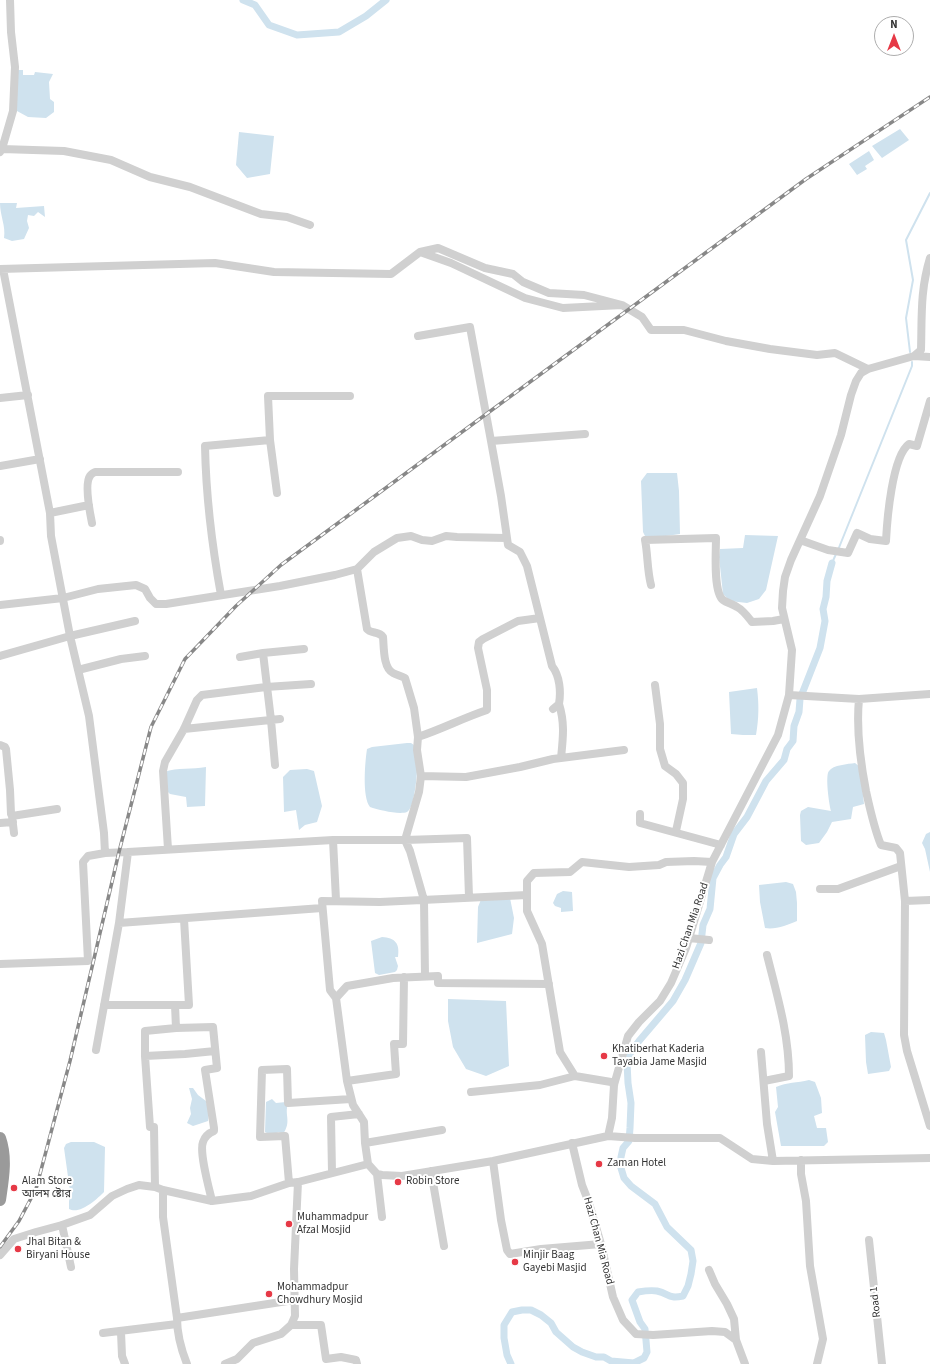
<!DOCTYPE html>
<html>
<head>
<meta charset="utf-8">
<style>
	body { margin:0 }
	#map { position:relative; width:930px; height:1364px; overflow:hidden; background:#fff; font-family:"Source Sans 3",sans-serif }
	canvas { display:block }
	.north { position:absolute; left:874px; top:16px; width:40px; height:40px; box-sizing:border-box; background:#fff; border:1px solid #adadad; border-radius:50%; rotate:0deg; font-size:11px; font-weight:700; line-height:16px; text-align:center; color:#333 }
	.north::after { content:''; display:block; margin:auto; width:14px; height:18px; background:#e63946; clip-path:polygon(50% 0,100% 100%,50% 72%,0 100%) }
</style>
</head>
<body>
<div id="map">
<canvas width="930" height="1364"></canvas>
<div class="north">N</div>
</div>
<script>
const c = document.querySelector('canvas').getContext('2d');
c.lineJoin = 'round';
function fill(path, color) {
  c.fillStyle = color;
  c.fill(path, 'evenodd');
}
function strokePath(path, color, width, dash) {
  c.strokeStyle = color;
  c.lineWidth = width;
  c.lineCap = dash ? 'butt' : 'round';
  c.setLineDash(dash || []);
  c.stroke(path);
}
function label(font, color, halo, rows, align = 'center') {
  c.font = font + ' "Source Sans 3","Noto Sans Bengali",sans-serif';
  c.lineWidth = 4;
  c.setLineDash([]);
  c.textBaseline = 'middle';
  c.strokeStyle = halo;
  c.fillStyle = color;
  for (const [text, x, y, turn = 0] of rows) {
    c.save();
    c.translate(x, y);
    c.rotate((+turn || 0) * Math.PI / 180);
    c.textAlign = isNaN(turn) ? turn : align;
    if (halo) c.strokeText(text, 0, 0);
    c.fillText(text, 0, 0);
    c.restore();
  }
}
const water = new Path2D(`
	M 18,70 L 23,70 L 23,75 L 34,75 L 35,72 L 53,74 L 49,82 L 50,99 L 54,102 L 54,112 L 46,118 L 28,117 L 17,111 L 15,104 Z
	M 900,129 L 909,140 L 882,158 L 872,146 Z
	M 239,132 L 274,136 L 270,174 L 247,178 L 236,165 Z
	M 869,151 L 874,160 L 865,166 L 867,169 L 857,175 L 849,164 Z
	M 0,203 L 17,203 L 16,208 L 44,206 L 45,217 L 38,212 L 34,216 L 28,215 L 27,221 L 29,228 L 24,239 L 12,241 L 4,238 C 6,226 0,216 0,203 Z
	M 647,473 L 677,473 L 679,491 L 680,534 L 666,536 L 645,536 L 643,532 L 641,481 Z
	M 745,535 L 778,536 L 766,590 L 759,599 L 747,603 L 730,601 L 723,594 L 719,557 L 720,549 L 743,548 Z
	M 757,688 C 759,704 759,718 756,735 L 743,735 L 731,734 L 729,692 Z
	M 407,743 L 411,743 L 414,745 C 415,753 417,762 417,770 C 417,777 414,809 407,812 C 399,815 379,810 370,807 C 362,797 365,762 367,749 L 372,747 Z
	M 855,763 L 860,767 L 864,804 L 853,807 L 851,819 L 832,822 L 827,832 L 819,843 L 806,845 L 801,841 L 800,815 L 801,811 L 808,807 L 831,811 C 829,804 825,775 829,771 C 833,765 848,764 855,763 Z
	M 206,767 L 205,806 L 187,807 L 186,797 L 170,794 L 165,789 L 164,772 C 178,767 192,770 206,767 Z
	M 307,769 L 314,771 L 322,806 L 317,822 L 305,825 L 299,830 L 296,810 L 284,812 L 283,777 L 290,770 Z
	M 930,832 L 930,872 L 925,849 L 922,843 L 926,834 Z
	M 786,882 L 793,884 L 796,892 L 797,903 L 797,921 C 788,925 775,930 765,928 L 760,902 L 759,885 Z
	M 563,891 L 572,892 L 573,911 L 561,912 L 561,908 L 555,906 L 553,903 L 557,894 Z
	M 482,897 L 510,898 L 514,918 L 512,934 L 477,943 L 478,907 Z
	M 382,937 C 395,938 400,943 398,957 L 395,957 L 398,966 L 397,970 L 395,972 L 379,975 L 375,973 L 371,941 Z
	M 448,999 L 506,1001 L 509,1066 L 486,1076 L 466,1069 L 453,1047 L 448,1021 Z
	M 871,1032 L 884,1033 L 886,1040 L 891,1067 L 889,1071 L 868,1074 L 866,1062 L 865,1035 Z
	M 809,1080 L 815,1082 L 821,1098 L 822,1113 L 814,1116 L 817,1128 L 826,1128 L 828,1142 L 824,1146 L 781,1146 L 775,1112 L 778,1107 L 776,1087 C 787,1082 797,1083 809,1080 Z
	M 189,1088 L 193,1088 L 198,1095 L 206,1101 L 209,1113 L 208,1121 L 193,1126 L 187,1123 L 191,1114 L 190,1108 L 192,1099 Z
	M 272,1099 L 276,1103 L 286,1102 L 288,1104 C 284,1115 292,1121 283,1134 L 279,1132 L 271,1135 L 265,1132 L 266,1102 Z
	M 71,1142 L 94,1142 L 105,1147 L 104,1192 C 97,1199 80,1215 69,1209 L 69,1202 L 70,1191 L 64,1148 L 66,1144 Z`);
const stream = new Path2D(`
	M 910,352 L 906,318 L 913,280 L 906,240 L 930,193
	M 838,550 L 912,366 L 912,362
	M 832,563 L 836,554`);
const canal = new Path2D(`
	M 243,0 L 255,5 L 269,25 L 297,35 L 339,32 L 366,16 L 386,0
	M 511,1364 L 507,1355 L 504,1338 L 504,1325 L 512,1312 L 522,1310 L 531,1310 L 541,1315 L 551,1323 L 556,1332 L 573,1347 L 582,1352 L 596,1357 L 604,1357 L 611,1361 L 634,1363 L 644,1358 L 647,1352 L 645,1329 L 640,1322 L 632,1300 L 638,1292 C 644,1291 651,1290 657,1291 C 670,1294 668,1299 683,1296 L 688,1286 L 691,1274 L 693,1261 L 691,1250 L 667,1227 L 655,1204 L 631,1186 L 624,1178 L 621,1168 L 621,1157 L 623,1148 L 629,1141 L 630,1128 L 631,1103 L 628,1083 L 627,1062 L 631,1052 L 639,1041 L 673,1001 L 685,980 L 701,943 L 703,925 L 710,909 L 713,878 L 720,865 L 726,857 L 734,834 L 747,817 L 766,781 L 784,760 L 787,749 L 793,741 L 794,726 L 799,712 L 800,699 L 820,648 L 825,621 L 823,609 L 826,597 L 827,581 L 832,563`);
const minor = new Path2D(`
	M 0,149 L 2,149 L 13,111 L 15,67 L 11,32 L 10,0
	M 0,152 L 2,149 L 64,151 L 111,160 L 150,177 L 190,187 L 261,214 L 287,217 L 310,225
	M 420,252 L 451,263 L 525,298 L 563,308 L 622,305 L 642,317 L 651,330 L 684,330 L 726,341 L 770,349 L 817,355 L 835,353 L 868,369
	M 930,258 C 920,291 922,316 921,350 L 914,356 L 930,357
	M 0,269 L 215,263 L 274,272 L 391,274 L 420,252 L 438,248 L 485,268 L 513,274 L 523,282 L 549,293 L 584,295 L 622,305
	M 3,269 L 50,513 L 51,536 L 70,636 L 89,716 L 104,833 L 105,853
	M 418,336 L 470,327 L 491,441
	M 0,398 L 28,395
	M 270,440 L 277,493
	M 0,466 L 40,459
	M 50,513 L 89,505
	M 92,523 C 90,513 84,484 90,476 C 91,474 93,473 95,472 L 178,472
	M 0,540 L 0,541
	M 800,540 L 828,550 L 848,553 L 857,533 L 870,539 L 886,541 C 887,521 892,456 909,444 L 917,446 L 930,401
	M 357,569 L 367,629 C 371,634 379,631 383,637 C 384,647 383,668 393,673 C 397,675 401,676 405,678 L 414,708 L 418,737 L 417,750 L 421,776 L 419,792 L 405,840 L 467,838 L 469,897
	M 651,585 C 647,570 648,555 645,540 L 716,538 C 716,551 713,592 723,600 C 727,603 733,604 737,607 C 743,610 748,617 752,622 L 773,621 L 784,619
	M 221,595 C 212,546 206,496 205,446 L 270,440 L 268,396 L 350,396
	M 0,605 L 63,598 L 98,589 L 136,585 L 145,589 L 150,598 L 156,604 L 166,604 L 280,586 L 335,575 L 357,569 L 374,552 L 397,538 L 411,536 L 422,540 L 432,541 L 446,536 L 457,537 L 506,538
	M 0,656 L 70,636 L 135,621
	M 240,657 L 263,653
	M 78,670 L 121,659 L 145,656
	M 655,685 L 660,724 L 660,749 L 665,766 L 676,774 L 683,783 L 683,799 L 676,831
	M 789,695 L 859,699 L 930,694
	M 859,699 C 856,730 860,760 866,791 C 870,809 874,828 881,845 L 896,848 L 900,853 L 905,901 L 904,1035 L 907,1051 L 930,1126
	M 559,704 C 565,723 563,738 561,758
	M 553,709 L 559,704 C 561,692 560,676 552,666 L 527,566 L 520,552 L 508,545 L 501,496 L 491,441 L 585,434
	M 184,729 L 280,719
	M 418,737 C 442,729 463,718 487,710 L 487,690 L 478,648 L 479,642 L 483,639 L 518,621 L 540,618
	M 0,745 L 5,747 L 6,749 L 10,790 L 11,814 L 12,816 L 57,809
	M 275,765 L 271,720 L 263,653 L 304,649
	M 421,776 L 466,777 L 520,767 L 553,759 L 624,750
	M 640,814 L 640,823 L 721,845
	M 12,816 L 14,833
	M 0,823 L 13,822
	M 333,840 L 336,900
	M 168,849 L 163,771 L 165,762 L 184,729 L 197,700 L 202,695 L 266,687 L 311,684
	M 820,889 L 838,889 L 901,866
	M 905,901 L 930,900
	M 119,923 L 322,908
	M 689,938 L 709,940
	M 0,964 L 88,961 L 83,862 L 88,856 L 105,853 L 128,852 L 333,840 L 405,840 L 410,851 L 424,900 L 425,976
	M 336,998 L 347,986 L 393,978 L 438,976 L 438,983 L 549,984
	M 104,1005 L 189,1005 L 184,919
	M 175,1005 L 176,1028 L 213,1027 L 217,1068 L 205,1070 L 214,1128 L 214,1131 C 209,1133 205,1136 203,1142 C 199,1152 209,1188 212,1201
	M 96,1050 L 119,923 L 128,852
	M 761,1052 L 767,1124 L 773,1161
	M 145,1056 L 145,1031 L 176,1028
	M 347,1081 L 396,1074 L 394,1044 L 403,1044 L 404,977
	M 764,1081 L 789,1076 C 789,1034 777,995 767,955
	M 614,1085 L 611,1082 L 575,1076 L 560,1052 L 542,944 L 527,911 L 527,881 L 534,873 L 570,872 L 582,862 L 629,867 L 659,865 L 666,862 L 694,861 L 712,862
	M 471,1092 L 540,1085 L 575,1076
	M 608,1136 L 612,1118 L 614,1085 L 628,1036 L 639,1022 L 660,1001 L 671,983 L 686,948 L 712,862 L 778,735 L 789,695 L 792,650 L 782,608 L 783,591 L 785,577 L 791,560 L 820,496 L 841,435 L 851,395 L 856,381 L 861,373 L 868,369 L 914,356
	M 365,1143 L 442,1130
	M 572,1143 L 582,1185 L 589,1203 L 601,1244 L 613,1297 L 623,1320 L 636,1334 L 653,1335 L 712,1331 L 725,1332 L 736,1340 L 745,1364
	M 801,1160 L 801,1174 L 806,1201 L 810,1266 L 823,1339 L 817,1364
	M 493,1161 L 501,1220 L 507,1250 L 510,1254 L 541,1249 L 601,1244
	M 368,1164 L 365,1143 L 364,1122 L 353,1105 L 347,1081 L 336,998 L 330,990 L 322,901 L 380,902 L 527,895
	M 431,1171 L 444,1246
	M 332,1173 L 331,1117 L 359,1114
	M 377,1174 L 382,1217
	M 289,1183 L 285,1136 L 260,1137 L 262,1070 L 287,1069 L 288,1103 L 351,1099
	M 155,1187 L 154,1127 L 150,1127 L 145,1056 L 185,1054 L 215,1051
	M 163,1190 L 163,1217 L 177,1318 C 177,1334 181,1349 187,1364
	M 62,1225 L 71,1267
	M 869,1240 L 882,1364
	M 0,1255 L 14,1239 L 36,1232 L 62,1225 L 90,1215 L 112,1196 L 127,1189 L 139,1185 L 155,1187 L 163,1190 L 212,1201 L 251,1196 L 289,1183 L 298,1182 L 368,1164 L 377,1174 L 382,1175 L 402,1176 L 493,1161 L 608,1136 L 635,1138 L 720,1138 L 752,1159 L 773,1161 L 930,1158
	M 709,1270 L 715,1284 L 727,1304 L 734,1319 L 736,1340
	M 177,1318 L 294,1300
	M 291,1325 L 321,1325 L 326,1359 L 341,1357 L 356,1360 L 357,1364
	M 121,1332 L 122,1356 L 125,1364
	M 103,1333 L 177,1324
	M 225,1364 L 237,1359 L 253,1343 L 281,1334 L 291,1325 L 295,1316 L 294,1269 L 298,1182`);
const highway = new Path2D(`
	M 0,1138 C 7,1158 3,1179 0,1200`);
const rail = new Path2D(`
	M 0,1247 L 19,1221 L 36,1189 L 70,1061 L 119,852 L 151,727 L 185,659 L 236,606 L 281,565 L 806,179 L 930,97`);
const markers = [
	[604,1056,4,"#e63946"],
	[599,1164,4,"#e63946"],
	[398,1182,4,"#e63946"],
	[14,1188,4,"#e63946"],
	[289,1224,4,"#e63946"],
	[18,1249,4,"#e63946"],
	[515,1262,4,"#e63946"],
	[269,1294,4,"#e63946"]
];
const streetNames = [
	["Hazi Chan Mia Road",691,926,-71],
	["Hazi Chan Mia Road",598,1241,75],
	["Road 1",876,1302,-96]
];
const poiNames = [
	["Khatiberhat Kaderia",612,1050],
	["Tayabia Jame Masjid",612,1063],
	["Zaman Hotel",607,1164],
	["Alam Store",22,1182],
	["আলম ষ্টোর",22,1195],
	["Robin Store",406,1182],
	["Muhammadpur",297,1218],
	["Afzal Mosjid",297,1231],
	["Jhal Bitan &",26,1243],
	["Biryani House",26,1256],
	["Minjir Baag",523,1256],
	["Gayebi Masjid",523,1269],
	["Mohammadpur",277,1288],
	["Chowdhury Mosjid",277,1301]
];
fill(water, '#cfe2ee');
strokePath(stream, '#cfe2ee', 2);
strokePath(canal, '#cfe2ee', 7);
strokePath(minor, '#d0d0d0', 8);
strokePath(highway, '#9a9a9a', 12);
strokePath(rail, '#888', 3.5);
strokePath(rail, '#fff', 2, [6]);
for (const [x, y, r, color] of markers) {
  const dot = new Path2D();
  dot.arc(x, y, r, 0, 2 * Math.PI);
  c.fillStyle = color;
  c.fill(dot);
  strokePath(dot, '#fff', 1.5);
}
label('11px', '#333', '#fff', streetNames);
label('11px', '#333', '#fff', poiNames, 'left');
</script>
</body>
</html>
